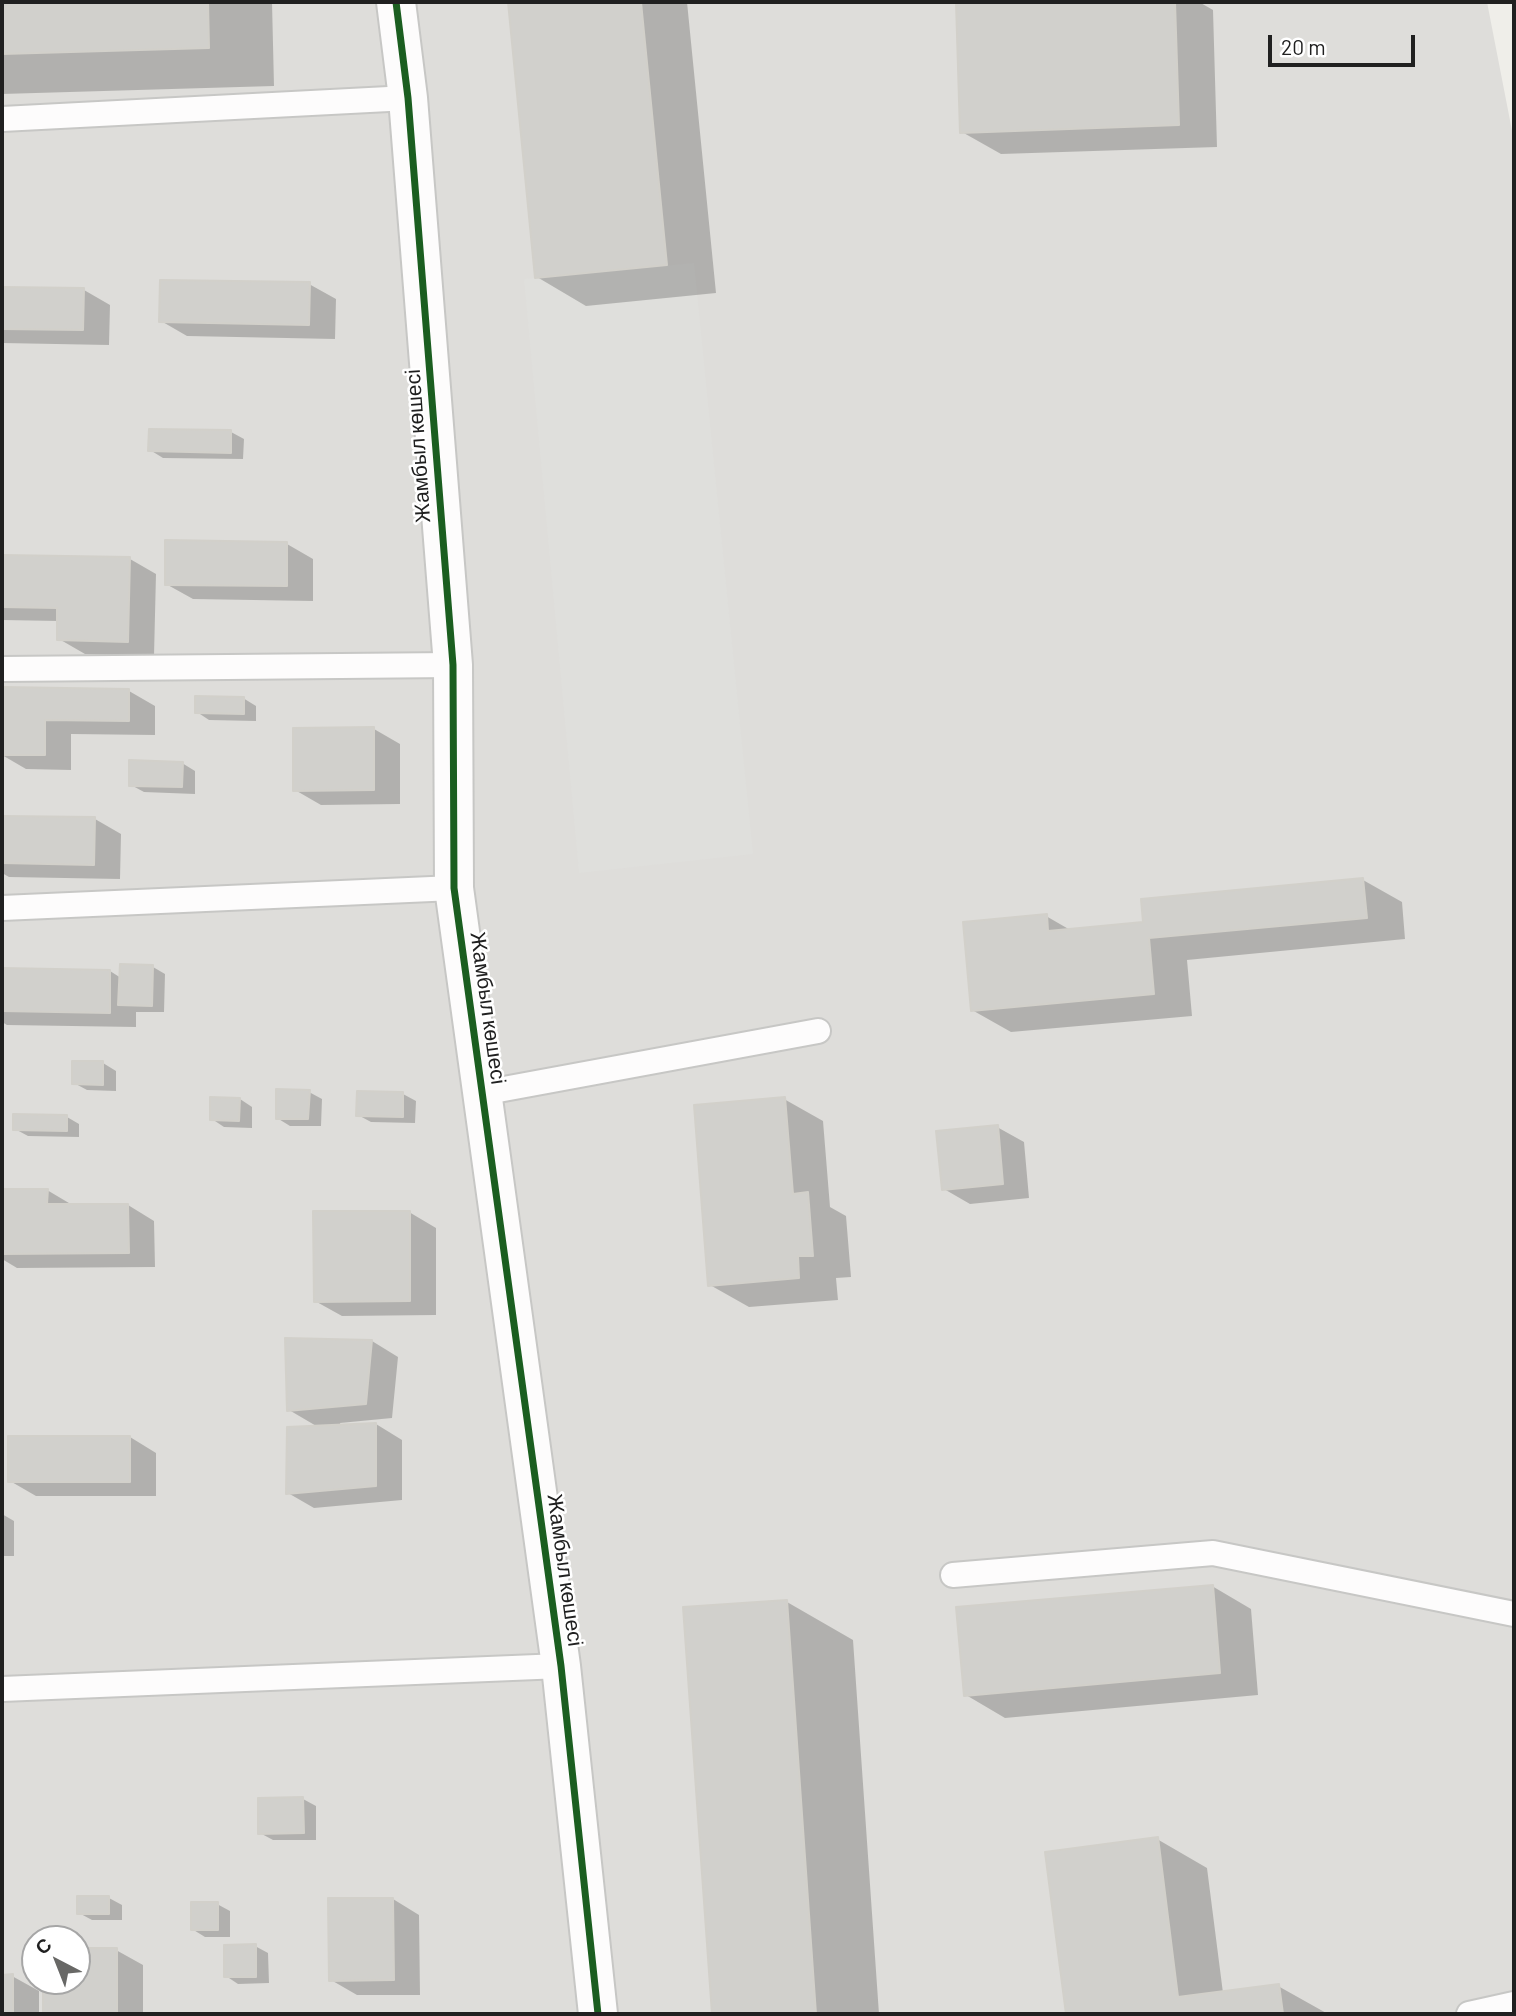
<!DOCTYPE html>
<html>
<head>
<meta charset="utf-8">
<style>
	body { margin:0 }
	#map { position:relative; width:1516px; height:2016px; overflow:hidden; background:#efeee9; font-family:Barlow,sans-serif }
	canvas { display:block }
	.frame { position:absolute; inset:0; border:4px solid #202020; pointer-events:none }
	.north { position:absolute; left:21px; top:1925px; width:70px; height:70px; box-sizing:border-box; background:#fff; border:2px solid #a6a6a6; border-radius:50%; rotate:318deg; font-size:19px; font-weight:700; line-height:28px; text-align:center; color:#202020 }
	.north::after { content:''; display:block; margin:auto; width:24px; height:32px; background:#686866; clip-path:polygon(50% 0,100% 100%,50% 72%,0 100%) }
	.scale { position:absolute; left:1268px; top:35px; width:147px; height:32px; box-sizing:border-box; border:4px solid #202020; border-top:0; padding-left:9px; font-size:21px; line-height:24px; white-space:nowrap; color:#202020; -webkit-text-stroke:5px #fff; paint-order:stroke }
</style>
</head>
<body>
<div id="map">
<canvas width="1516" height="2016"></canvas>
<div class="frame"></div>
<div class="north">С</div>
<div class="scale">20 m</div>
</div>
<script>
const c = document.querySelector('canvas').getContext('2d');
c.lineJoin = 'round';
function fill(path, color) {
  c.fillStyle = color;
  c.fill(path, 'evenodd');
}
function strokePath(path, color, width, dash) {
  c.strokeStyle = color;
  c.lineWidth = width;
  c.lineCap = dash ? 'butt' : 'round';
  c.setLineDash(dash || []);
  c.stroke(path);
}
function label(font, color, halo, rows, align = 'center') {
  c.font = font + ' Barlow,sans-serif';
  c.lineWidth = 5;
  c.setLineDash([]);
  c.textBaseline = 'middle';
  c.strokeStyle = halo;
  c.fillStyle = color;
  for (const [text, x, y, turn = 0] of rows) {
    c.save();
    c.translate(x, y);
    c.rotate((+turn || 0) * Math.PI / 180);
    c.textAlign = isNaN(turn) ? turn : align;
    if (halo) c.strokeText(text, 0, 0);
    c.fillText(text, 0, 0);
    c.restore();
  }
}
const residential = new Path2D(`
	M 2,2 L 1487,2 L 1514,141 L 1514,2014 L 2,2014 ZM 35,1939 L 77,1939 L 77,1981 L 35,1981 Z`);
const parking = new Path2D(`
	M 694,263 L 753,854 L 579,873 L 524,279 Z`);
const shadow = new Path2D(`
	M 2,2 L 272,2 L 274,86 L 2,94 Z
	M 510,2 L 687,2 L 716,293 L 586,306 L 537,277 Z
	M 958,2 L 1199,2 L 1213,10 L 1217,147 L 1001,154 L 962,132 Z
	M 309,284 L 336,299 L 335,339 L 187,336 L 161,321 Z
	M 2,288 L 84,290 L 110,305 L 109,345 L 2,343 Z
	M 231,432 L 244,439 L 243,459 L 163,458 L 150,450 Z
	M 287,544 L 313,559 L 313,601 L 193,599 L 166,584 Z
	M 2,557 L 130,559 L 156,574 L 154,656 L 85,654 L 59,639 L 59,621 L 2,620 Z
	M 2,689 L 129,691 L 155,706 L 155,735 L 71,734 L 71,770 L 26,769 L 2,755 Z
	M 243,698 L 256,706 L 256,721 L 209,720 L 197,712 Z
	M 374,729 L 400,744 L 400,804 L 321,805 L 295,790 Z
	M 182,763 L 195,771 L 195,794 L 144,792 L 131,785 Z
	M 2,818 L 95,819 L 121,834 L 120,879 L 9,877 L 2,873 Z
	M 1363,880 L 1402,902 L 1405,939 L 1187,960 L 1192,1016 L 1011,1032 L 972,1010 L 1046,916 L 1072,931 L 1145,924 Z
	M 153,967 L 165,974 L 164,1012 L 136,1012 L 136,1027 L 7,1025 L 2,1022 L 2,970 L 110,971 L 121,978 Z
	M 103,1063 L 116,1071 L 116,1091 L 87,1090 L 74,1083 Z
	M 309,1092 L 322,1099 L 321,1126 L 290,1126 L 277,1118 Z
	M 403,1094 L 416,1101 L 415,1123 L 371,1122 L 358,1115 Z
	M 240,1099 L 252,1107 L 252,1128 L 224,1127 L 212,1119 Z
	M 784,1099 L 823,1121 L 830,1207 L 846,1216 L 851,1277 L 836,1278 L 838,1300 L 749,1307 L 710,1285 Z
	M 67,1117 L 79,1124 L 79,1137 L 28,1136 L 15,1129 Z
	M 997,1127 L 1024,1142 L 1029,1198 L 970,1204 L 944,1189 Z
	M 2,1190 L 47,1190 L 74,1206 L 128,1205 L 154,1221 L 155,1267 L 17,1268 L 2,1259 Z
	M 409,1212 L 436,1228 L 436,1315 L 342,1316 L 315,1301 Z
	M 372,1341 L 398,1357 L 392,1418 L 340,1423 L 341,1426 L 376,1424 L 402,1440 L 402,1500 L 314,1508 L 288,1493 L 318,1427 L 289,1410 Z
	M 130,1437 L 156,1453 L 156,1496 L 36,1496 L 10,1481 Z
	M 2,1514 L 14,1521 L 14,1556 L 2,1556 Z
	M 1212,1586 L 1251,1609 L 1258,1695 L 1005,1718 L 966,1695 Z
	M 787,1602 L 853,1640 L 879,2014 L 713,2014 L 685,1608 Z
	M 303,1799 L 316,1806 L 316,1840 L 273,1840 L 260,1833 Z
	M 1157,1839 L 1207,1868 L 1223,1993 L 1278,1986 L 1328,2014 L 1068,2014 L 1047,1853 Z
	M 109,1898 L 122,1905 L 122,1920 L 92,1920 L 79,1913 Z
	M 393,1899 L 419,1915 L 420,1995 L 357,1995 L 331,1980 Z
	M 217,1904 L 230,1911 L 230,1937 L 205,1937 L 192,1929 Z
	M 255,1946 L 268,1953 L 269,1983 L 238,1984 L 226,1976 Z
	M 77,1950 L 116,1950 L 143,1965 L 143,2014 L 45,2014 L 45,1981 L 77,1981 Z
	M 2,1976 L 12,1976 L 39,1991 L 39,2014 L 2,2014 Z`);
const building = new Path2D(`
	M 2,2 L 208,2 L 209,48 L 2,54 Z
	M 508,2 L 641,2 L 667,265 L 535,278 Z
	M 956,2 L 1175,2 L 1179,125 L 960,133 Z
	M 160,280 L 310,282 L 309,325 L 159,322 Z
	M 2,287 L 84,288 L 83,330 L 2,329 Z
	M 149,429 L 231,430 L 231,453 L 148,451 Z
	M 165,540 L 287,542 L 287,586 L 165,585 Z
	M 2,555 L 130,557 L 128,642 L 57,640 L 57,608 L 2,607 Z
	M 2,687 L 129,689 L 129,721 L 45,720 L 45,755 L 2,755 Z
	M 195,696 L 244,697 L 244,714 L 195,713 Z
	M 374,727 L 374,790 L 293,791 L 293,728 Z
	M 129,760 L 183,762 L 182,787 L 129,786 Z
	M 2,816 L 95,817 L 94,865 L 2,863 Z
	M 1363,878 L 1367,918 L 1149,938 L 1154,994 L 971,1011 L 963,922 L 1047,914 L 1048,931 L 1143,922 L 1141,899 Z
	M 120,964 L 153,965 L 152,1006 L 118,1005 Z
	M 2,968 L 110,970 L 110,1013 L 2,1011 Z
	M 72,1061 L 103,1061 L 103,1085 L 72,1084 Z
	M 276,1089 L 310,1090 L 308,1119 L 276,1119 Z
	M 357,1091 L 403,1092 L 403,1117 L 356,1116 Z
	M 210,1097 L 240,1098 L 239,1121 L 210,1120 Z
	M 785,1097 L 793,1194 L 808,1192 L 813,1256 L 798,1256 L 799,1278 L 708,1286 L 694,1105 Z
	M 13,1114 L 67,1115 L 67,1131 L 13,1130 Z
	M 998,1125 L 1003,1184 L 942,1190 L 936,1131 Z
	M 2,1189 L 48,1189 L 47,1204 L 128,1204 L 129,1253 L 2,1254 Z
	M 313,1211 L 410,1211 L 410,1301 L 314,1302 Z
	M 285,1338 L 372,1340 L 366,1404 L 287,1411 Z
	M 376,1423 L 376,1486 L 286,1494 L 287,1427 Z
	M 8,1436 L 130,1436 L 130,1482 L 8,1482 Z
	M 1213,1585 L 1220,1673 L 964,1696 L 956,1607 Z
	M 787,1600 L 816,2014 L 712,2014 L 683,1607 Z
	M 303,1797 L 304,1833 L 258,1834 L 258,1798 Z
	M 1158,1837 L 1178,1997 L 1279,1984 L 1283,2014 L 1066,2014 L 1045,1852 Z
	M 77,1896 L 109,1896 L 109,1914 L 77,1914 Z
	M 328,1898 L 393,1898 L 394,1980 L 329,1981 Z
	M 191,1902 L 218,1902 L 218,1930 L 191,1930 Z
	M 256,1944 L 256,1977 L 224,1977 L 224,1945 Z
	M 77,1948 L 117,1948 L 117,2014 L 43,2014 L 43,1981 L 77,1981 Z
	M 13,1974 L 13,2014 L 2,2014 L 2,1975 Z`);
const service = new Path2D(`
	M 2,119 L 408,98
	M 2,669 L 453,665
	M 2,908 L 454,888
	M 482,1093 L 818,1031
	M 953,1575 L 1213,1553 L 1514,1614
	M 2,1689 L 561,1666
	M 1469,2014 L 1514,2004`);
const minor = new Path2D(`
	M 396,2 L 408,98 L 453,665 L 454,888 L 561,1666 L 598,2014`);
const cycleway = new Path2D(`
	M 396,2 L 408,98 L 453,665 L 454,888 L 561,1666 L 598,2014`);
const streetNames = [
	["Жамбыл көшесі",418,446,-94],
	["Жамбыл көшесі",488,1008,82],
	["Жамбыл көшесі",565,1570,82]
];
fill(residential, '#deddda');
fill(parking, '#dfdfdc');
fill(shadow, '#0003');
fill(building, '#d1d0cc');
strokePath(building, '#d2d0ca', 2);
strokePath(service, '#c7c7c5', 28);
strokePath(minor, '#c7c7c5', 42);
strokePath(service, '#fdfcfc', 24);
strokePath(minor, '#fdfcfc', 38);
strokePath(cycleway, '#1b5e20', 7);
label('21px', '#202020', '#fff', streetNames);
</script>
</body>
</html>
